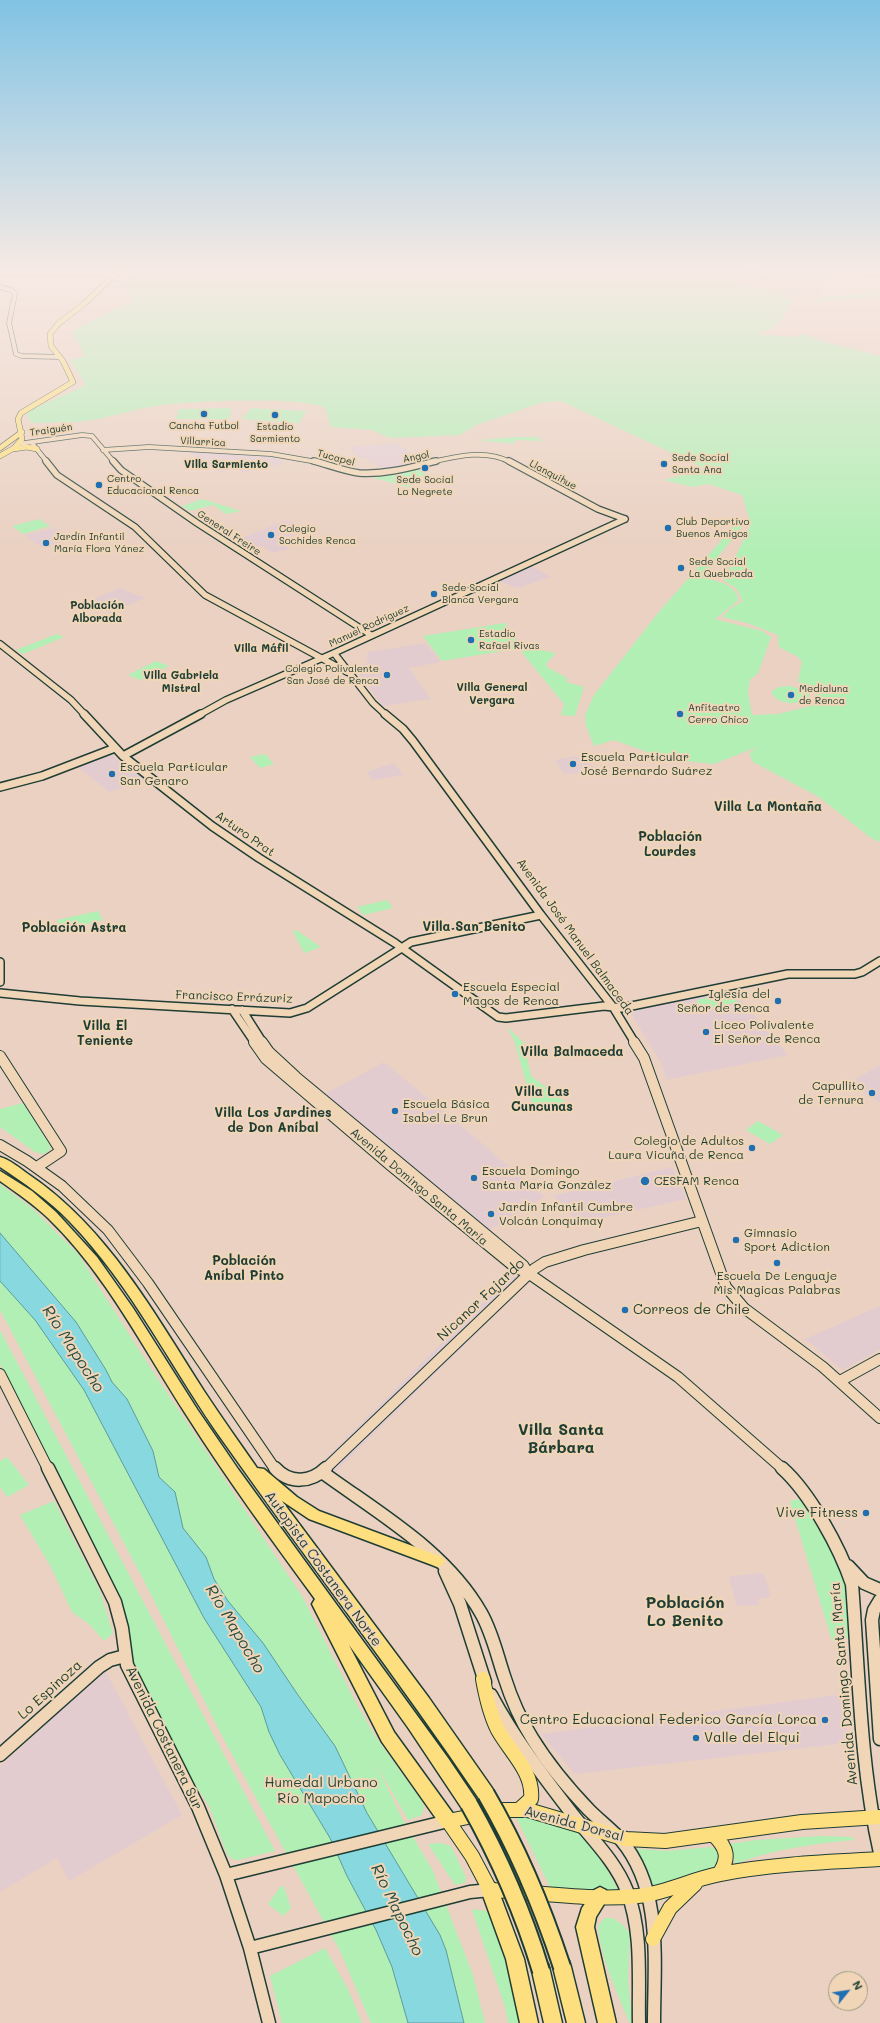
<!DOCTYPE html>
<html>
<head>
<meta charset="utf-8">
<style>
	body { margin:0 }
	#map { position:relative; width:880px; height:2023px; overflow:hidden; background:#ead1c2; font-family:Mali,sans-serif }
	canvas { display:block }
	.north { position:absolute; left:828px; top:1971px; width:40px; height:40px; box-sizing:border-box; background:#f0d6b7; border:1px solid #9c9983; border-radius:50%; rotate:60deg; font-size:11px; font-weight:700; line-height:16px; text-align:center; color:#1f3d34 }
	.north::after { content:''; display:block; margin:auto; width:14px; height:18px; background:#1f6fb2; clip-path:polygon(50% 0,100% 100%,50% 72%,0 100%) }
</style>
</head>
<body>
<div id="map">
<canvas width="880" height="2023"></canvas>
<div class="north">N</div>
</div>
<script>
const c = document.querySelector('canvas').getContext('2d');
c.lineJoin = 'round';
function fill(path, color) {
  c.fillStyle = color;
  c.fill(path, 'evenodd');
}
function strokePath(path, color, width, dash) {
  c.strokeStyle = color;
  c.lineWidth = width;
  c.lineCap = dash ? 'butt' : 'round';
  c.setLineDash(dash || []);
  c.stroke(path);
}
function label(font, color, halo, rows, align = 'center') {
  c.font = font + ' Mali,sans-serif';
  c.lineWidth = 4;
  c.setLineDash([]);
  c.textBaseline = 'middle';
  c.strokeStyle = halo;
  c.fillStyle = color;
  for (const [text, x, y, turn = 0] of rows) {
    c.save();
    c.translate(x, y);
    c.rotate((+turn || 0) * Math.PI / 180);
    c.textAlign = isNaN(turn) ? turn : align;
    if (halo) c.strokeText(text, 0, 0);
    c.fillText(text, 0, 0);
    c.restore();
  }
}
const built = new Path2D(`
	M 753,271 L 806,279 L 809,277 L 826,280 L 818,296 L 794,294 L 733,284 Z
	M 397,443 L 425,462 L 385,470 L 367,459 L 358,458 L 349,447 Z
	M 187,451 L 276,457 L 285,463 L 242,473 L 236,469 L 219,472 Z
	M 286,520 L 309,530 L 277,540 L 289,549 L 273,553 L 261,545 L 249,549 L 237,540 Z
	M 55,528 L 70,538 L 43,548 L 24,535 Z
	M 531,566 L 551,577 L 518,588 L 496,580 Z
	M 120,588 L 145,598 L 110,613 L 85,603 Z
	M 425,643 L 441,662 L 409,668 L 431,699 L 383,706 L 353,666 L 369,663 L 366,658 L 368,652 Z
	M 111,754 L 147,781 L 109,792 L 77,766 Z
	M 576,756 L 596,768 L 598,771 L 564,774 L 555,760 Z
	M 393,763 L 404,775 L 372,780 L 367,772 Z
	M 732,990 L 788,1055 L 667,1080 L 661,1063 L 629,1010 Z
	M 384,1062 L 464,1128 L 544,1197 L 489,1230 L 325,1094 Z
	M 880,1065 L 880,1103 L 849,1083 Z
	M 672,1167 L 686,1199 L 579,1223 L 553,1196 Z
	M 518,1267 L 529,1282 L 332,1475 L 318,1466 Z
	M 880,1306 L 880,1349 L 843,1370 L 805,1339 Z
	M 764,1573 L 771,1597 L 758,1599 L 759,1605 L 737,1606 L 729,1576 Z
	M 106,1672 L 182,1815 L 69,1881 L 57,1858 L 0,1892 L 0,1767 L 63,1708 Z
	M 845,1694 L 848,1743 L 575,1774 L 541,1734 Z`);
const green = new Path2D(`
	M 149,267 L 863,267 L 863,273 L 834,275 L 826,280 L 809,278 L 806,279 L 753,271 L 734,284 L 794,294 L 783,296 L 795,300 L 790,305 L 783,319 L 771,329 L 756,334 L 792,337 L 805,334 L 821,341 L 880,356 L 880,842 L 871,838 L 819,797 L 753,762 L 749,753 L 757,747 L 714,764 L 667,759 L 614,740 L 594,746 L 586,726 L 585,715 L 594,695 L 658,613 L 733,527 L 743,525 L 702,577 C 720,583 732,581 739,600 L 715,619 L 762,631 L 771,637 L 758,673 L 750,680 L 748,692 L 752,715 L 778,714 L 819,704 L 816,694 L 798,681 L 802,662 L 798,657 L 779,647 L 778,635 L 747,623 L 722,617 L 730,609 L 743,601 L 736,588 L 724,581 L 751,524 L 742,495 L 708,484 L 692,487 L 664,480 L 706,469 L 561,401 L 544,402 L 476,425 L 460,435 L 390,438 L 372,430 L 331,427 L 325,408 C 301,396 185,401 155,406 C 136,409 117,415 98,419 C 77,423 53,422 31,423 L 26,412 L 84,386 L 85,383 L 70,360 L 85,356 L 72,331 L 134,300 L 123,282 Z
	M 880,292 L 880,296 L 818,302 L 819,297 Z
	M 231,408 L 230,419 L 176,419 L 179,409 Z
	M 251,408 L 307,411 L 299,423 L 242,419 Z
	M 517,437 L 537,437 L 543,441 L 515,440 L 514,444 L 477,440 Z
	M 416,468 L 427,475 L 403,480 L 411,486 L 407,487 L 367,476 Z
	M 203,499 L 241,511 L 226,514 L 213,505 L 190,511 L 182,506 Z
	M 39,519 L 50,526 L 23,534 L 12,526 Z
	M 505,623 L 521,648 L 442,661 L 423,636 Z
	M 57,634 L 64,637 L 23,654 L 16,650 Z
	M 530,648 L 556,653 L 546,664 L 547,667 L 567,678 L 566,682 L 584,687 L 575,716 L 561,715 L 564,704 L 524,655 L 522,651 Z
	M 156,661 L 169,666 L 140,680 L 128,675 Z
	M 790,686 L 806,691 L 810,696 L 809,699 C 799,705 779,705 772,694 L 772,691 L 779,687 Z
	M 265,754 L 274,764 L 260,768 L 250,757 Z
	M 387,900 L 393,908 L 363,915 L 357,907 Z
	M 98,911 L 103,920 L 62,930 L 57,920 Z
	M 296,930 L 321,947 L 304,953 L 293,931 Z
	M 730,993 L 738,1002 L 704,1010 L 696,1000 Z
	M 506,1026 L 524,1043 L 531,1076 L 569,1105 L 534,1110 L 514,1040 Z
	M 23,1103 L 51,1147 L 48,1152 L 42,1154 L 35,1152 L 0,1127 L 0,1109 Z
	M 758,1121 L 783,1135 L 770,1144 L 746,1130 Z
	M 0,1184 L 33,1209 L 78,1254 L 154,1373 L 302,1596 L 355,1701 L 375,1736 L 419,1797 L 424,1806 L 422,1815 L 408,1820 L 375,1762 L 402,1818 L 433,1871 L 473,1975 L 485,2023 L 371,2023 L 340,1951 L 223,1738 L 142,1577 L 0,1310 Z
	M 0,1330 L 275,1851 L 238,1860 L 232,1859 L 227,1854 L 209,1806 L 184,1767 L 133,1667 L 123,1611 L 108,1574 L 0,1364 Z
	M 7,1457 L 29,1485 L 7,1497 L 0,1487 L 0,1461 Z
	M 796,1499 L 800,1500 L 843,1567 L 848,1582 L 849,1638 L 832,1641 L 790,1502 Z
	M 54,1501 L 99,1589 L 113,1633 L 104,1641 L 89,1624 L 72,1612 L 51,1567 L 20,1515 Z
	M 515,1815 C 528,1818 570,1826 578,1833 C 593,1845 611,1875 619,1892 L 550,1887 Z
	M 819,1836 L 853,1837 L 853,1840 C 813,1844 774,1849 735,1864 L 732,1849 L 729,1844 L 756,1840 Z
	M 441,1843 L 451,1846 L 466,1877 L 465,1883 L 455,1885 L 428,1844 Z
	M 710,1847 L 718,1850 L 723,1859 C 714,1876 669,1883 650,1889 L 629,1848 L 665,1851 Z
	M 281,1886 L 284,1887 L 291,1908 L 283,1916 L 268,1904 Z
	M 472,1910 C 477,1910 482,1909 487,1912 C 502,1923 516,2002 521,2023 L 508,2023 L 505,2007 Z
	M 604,1918 L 613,1918 L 623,1925 L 630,1934 L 628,1977 L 632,2023 L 630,2023 C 617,1994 601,1958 598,1926 Z
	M 325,1948 L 348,1989 L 362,2023 L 282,2023 L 270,1976 Z`);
const water = new Path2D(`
	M 0,1233 L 76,1322 L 106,1370 L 112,1382 L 127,1399 L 153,1451 L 159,1477 L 175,1492 L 183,1528 L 206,1557 L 214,1579 L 228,1601 L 263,1643 L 298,1695 L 335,1746 L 367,1813 L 440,1935 L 446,1950 L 464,2023 L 408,2023 L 392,1967 L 376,1930 L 347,1876 L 330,1838 L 280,1755 L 269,1732 L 261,1707 L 204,1618 L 84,1390 L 35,1320 L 0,1281 Z`);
const secondaryFar4 = new Path2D(`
	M 0,287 L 11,290 L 15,294 L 9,323 L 16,354 L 22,356 L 60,357
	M 32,443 L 47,462
	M 18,444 L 82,435 L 92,436 L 114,462
	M 103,450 L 149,447 L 271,454 L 317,462
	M 432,462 C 457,456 487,449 510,462`);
const secondaryFar3 = new Path2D(`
	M 46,461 L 57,475 L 135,527 L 205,595 L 347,672
	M 113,461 L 121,470 L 197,523 L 371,635
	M 314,461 C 329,465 344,471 359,473 C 385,475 412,467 436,461
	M 509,461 L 598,509 L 625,519
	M 0,644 L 71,700 L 85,715
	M 334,653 L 373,703 L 386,715
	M 199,715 L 226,700 L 334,653 L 625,519`);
const secondaryFar2 = new Path2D(`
	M 84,714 L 123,756 L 212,826 L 259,858 L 395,943 L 498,1017 L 506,1018 L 604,1006 L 622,1008 L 788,974 L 855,974 L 862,972 L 880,961
	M 385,714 L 403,729 L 413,741 L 541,915 L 613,1007 L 635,1043
	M 123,756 L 201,714
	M 0,787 L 42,776 L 115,748
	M 0,962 L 0,982
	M 0,993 L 80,1001 L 290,1013 L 307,1008 L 411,942 L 541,915
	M 232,1009 L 255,1043
	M 242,1010 L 263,1043`);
const secondaryFar1 = new Path2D(`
	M 254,1042 L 266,1059 L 390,1165 L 516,1268 L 528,1273 L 678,1377 L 783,1469
	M 262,1042 L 269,1052 L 296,1077 L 523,1265 L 528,1273
	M 634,1042 L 644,1058 L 726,1287 L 744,1308 L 823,1367 L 880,1418
	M 0,1056 L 61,1151 L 37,1167
	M 0,1145 L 27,1161 L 62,1186 L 108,1230 L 148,1283 L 275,1469
	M 0,1374 L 48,1469
	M 840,1381 L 880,1359
	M 325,1469 L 534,1269 L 545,1262 L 584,1250 L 702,1221`);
const secondary = new Path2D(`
	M 48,1468 L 115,1602 L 122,1628 L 127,1665 L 198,1807 L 226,1875 L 250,1948 L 269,2023
	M 275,1468 C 289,1484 311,1483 326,1468
	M 782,1468 C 810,1493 840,1548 852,1584 C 859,1674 860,1765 880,1853
	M 322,1472 C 378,1513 446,1551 481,1613 C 492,1632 497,1655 504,1676 C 511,1698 520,1719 532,1738 C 548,1764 568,1788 589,1810 C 599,1820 611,1829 621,1840 C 663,1890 654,1962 654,2023
	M 848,1566 L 864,1583 L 880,1590
	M 445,1571 L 460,1604 L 485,1682
	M 880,1600 L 874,1610 L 872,1620 L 880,1739
	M 491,1695 C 514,1738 543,1776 573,1815 C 592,1839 616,1862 627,1891 C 643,1933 638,1979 639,2023
	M 0,1755 L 99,1667 L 110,1660 L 125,1656
	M 226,1875 L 448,1821
	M 250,1948 L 470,1892 L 490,1890`);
const primaryFar1 = new Path2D(`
	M 0,448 L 22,432
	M 13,449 L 27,447 L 37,449
	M 0,456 L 14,448 L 22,439 L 18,419 L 21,413 L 73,382 L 63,361 L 51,346 L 50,334 L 58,324 L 85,303 L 123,267`);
const primary = new Path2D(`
	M 483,1679 C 486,1696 490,1714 498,1730 C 510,1752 534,1772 531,1799 L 520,1809
	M 880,1817 L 802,1822 L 665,1841 L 626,1839 L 528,1810 L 503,1810 L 448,1821 L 472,1856 L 490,1890 C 539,1892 589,1901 638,1896 C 667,1893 692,1879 720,1874 C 773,1864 827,1862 880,1859
	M 714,1835 C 727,1848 730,1858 719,1874
	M 653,1939 L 670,1908 L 695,1884`);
const highway = new Path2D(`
	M 0,1157 C 10,1160 20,1168 28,1174 C 107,1227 154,1313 204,1391 C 221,1417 239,1442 257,1468 L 264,1469 L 297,1497 L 319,1511 L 442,1557 L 445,1561 L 442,1565 L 437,1567 L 432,1565 L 309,1519 L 282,1501 L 429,1698 L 492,1788 L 495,1794 L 492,1800 L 486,1802 L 480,1800 C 398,1679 309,1563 225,1444 C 172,1370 133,1287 69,1221 C 49,1200 24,1183 0,1167 Z
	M 0,1171 L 32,1191 L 56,1212 L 97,1257 L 133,1308 L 197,1409 L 238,1469 L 448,1758 L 475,1798 L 478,1804 L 475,1810 L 469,1812 L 463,1810 L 409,1729 L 349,1645 L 394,1732 L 454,1815 L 457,1821 L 454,1827 L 448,1829 L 442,1827 L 382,1742 L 312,1604 L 315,1599 C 271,1539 227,1479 187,1416 C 143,1348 106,1274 48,1218 C 33,1204 17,1193 0,1181 Z
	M 490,1881 L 496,1884 L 524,1959 L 538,2023 L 520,2023 L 506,1959 L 481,1890 L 484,1884 Z
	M 600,1887 L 606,1890 L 609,1896 L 596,1917 L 594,1927 L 616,2023 L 598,2023 L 576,1927 L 582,1908 L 594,1890 Z
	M 562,1958 L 569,1961 L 571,1967 L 585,2023 L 567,2023 L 553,1967 L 555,1961 Z
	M 541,1962 L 548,1964 L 550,1971 L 562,2023 L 544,2023 L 532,1971 L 534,1964 Z`);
const highwayBridge = new Path2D(`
	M 486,1794 C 518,1849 542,1906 562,1967
	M 469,1804 C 499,1857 523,1912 541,1971`);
const markers = [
	[204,414,4,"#1f6fb2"],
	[275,415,4,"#1f6fb2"],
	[664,464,4,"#1f6fb2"],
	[425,468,4,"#1f6fb2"],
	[99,485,4,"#1f6fb2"],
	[668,528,4,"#1f6fb2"],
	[271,535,4,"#1f6fb2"],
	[46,543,4,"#1f6fb2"],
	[681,568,4,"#1f6fb2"],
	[434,594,4,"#1f6fb2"],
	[471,640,4,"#1f6fb2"],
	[387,675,4,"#1f6fb2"],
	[791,695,4,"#1f6fb2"],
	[680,714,4,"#1f6fb2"],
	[573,764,4,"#1f6fb2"],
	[112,774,4,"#1f6fb2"],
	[455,994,4,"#1f6fb2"],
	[778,1001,4,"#1f6fb2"],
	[706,1032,4,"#1f6fb2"],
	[872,1093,4,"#1f6fb2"],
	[395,1111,4,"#1f6fb2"],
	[752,1148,4,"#1f6fb2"],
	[474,1178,4,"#1f6fb2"],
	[645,1181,5,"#1f6fb2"],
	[491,1214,4,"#1f6fb2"],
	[736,1240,4,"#1f6fb2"],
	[777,1263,4,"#1f6fb2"],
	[625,1310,4,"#1f6fb2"],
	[866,1513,4,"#1f6fb2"],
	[825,1720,4,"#1f6fb2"],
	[696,1738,4,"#1f6fb2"]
];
const farPoinames = [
	["Cancha Futbol",204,426,"center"],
	["Estadio",275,427,"center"],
	["Sarmiento",275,439,"center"],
	["Sede Social",672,458],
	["Santa Ana",672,470],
	["Centro",107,479],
	["Educacional Renca",107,491],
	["Sede Social",425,480,"center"],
	["Lo Negrete",425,492,"center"],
	["Club Deportivo",676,522],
	["Buenos Amigos",676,534],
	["Colegio",279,529],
	["Sochides Renca",279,541],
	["Jardín Infantil",54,537],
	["María Flora Yánez",54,549],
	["Sede Social",689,562],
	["La Quebrada",689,574],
	["Sede Social",442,588],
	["Blanca Vergara",442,600],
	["Estadio",479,634],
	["Rafael Rivas",479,646],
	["Colegio Polivalente",379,669,"right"],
	["San José de Renca",379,681,"right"],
	["Medialuna",799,689],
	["de Renca",799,701],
	["Anfiteatro",688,708],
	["Cerro Chico",688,720]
];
const farStreetnames = [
	["Traiguén",51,430,-8],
	["Villarrica",203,442,3],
	["Angol",416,457,-11],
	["Tucapel",336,458,15],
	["Llanquihue",553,475,28],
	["General Freire",229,533,33],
	["Manuel Rodríguez",369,626,-25]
];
const farNeighbourhoodnames = [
	["Villa Sarmiento",226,465],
	["Población",97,606],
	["Alborada",97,619],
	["Villa Máfil",261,649],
	["Villa Gabriela",181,676],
	["Mistral",181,689],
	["Villa General",492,688],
	["Vergara",492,701]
];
const poiNames = [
	["Escuela Particular",581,757],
	["José Bernardo Suárez",581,771],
	["Escuela Particular",120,767],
	["San Genaro",120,781],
	["Escuela Especial",463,987],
	["Magos de Renca",463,1001],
	["Iglesia del",770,994,"right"],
	["Señor de Renca",770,1008,"right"],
	["Liceo Polivalente",714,1025],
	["El Señor de Renca",714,1039],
	["Capullito",864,1086,"right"],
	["de Ternura",864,1100,"right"],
	["Escuela Básica",403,1104],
	["Isabel Le Brun",403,1118],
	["Colegio de Adultos",744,1141,"right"],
	["Laura Vicuña de Renca",744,1155,"right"],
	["Escuela Domingo",482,1171],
	["Santa María González",482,1185],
	["CESFAM Renca",654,1181],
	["Jardín Infantil Cumbre",499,1207],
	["Volcán Lonquimay",499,1221],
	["Gimnasio",744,1233],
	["Sport Adiction",744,1247],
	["Escuela De Lenguaje",777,1276,"center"],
	["Mis Magicas Palabras",777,1290,"center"]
];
const streetNames = [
	["Arturo Prat",245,834,35],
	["Avenida José Manuel Balmaceda",575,937,54],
	["Francisco Errázuriz",234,997,2],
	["Avenida Domingo Santa María",419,1187,40]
];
const neighbourhoodNames = [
	["Villa La Montaña",768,807],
	["Población",670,837],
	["Lourdes",670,852],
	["Villa San Benito",474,927],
	["Población Astra",74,928],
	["Villa El",105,1026],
	["Teniente",105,1041],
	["Villa Balmaceda",572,1052],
	["Villa Las",542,1092],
	["Cuncunas",542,1107],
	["Villa Los Jardines",273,1113],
	["de Don Aníbal",273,1128],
	["Población",244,1261],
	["Aníbal Pinto",244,1276]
];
const nearStreetnames = [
	["Nicanor Fajardo",481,1300,-43],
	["Autopista Costanera Norte",323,1569,54],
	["Avenida Domingo Santa María",844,1684,-95],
	["Lo Espinoza",50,1690,-42],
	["Avenida Costanera Sur",164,1738,64],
	["Avenida Dorsal",574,1824,15]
];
const nearPoinames = [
	["Correos de Chile",633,1310],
	["Vive Fitness",858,1513,"right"],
	["Centro Educacional Federico García Lorca",817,1720,"right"],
	["Valle del Elqui",704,1738]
];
const nearParknames = [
	["Humedal Urbano",321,1783],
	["Río Mapocho",321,1799]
];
const nearWaternames = [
	["Río Mapocho",73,1349,57],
	["Río Mapocho",235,1629,59],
	["Río Mapocho",397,1910,64]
];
const nearNeighbourhoodnames = [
	["Villa Santa",561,1430],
	["Bárbara",561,1448],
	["Población",685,1603],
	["Lo Benito",685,1621]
];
fill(built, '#e3ccd0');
fill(green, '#b2efb5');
fill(water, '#87d9df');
strokePath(water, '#5d9b9b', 1);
strokePath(secondaryFar4, '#1f3d34', 5.5);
strokePath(secondaryFar3, '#1f3d34', 8);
strokePath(secondaryFar2, '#1f3d34', 10);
strokePath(secondaryFar1, '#1f3d34', 12);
strokePath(secondary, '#1f3d34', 15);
strokePath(primaryFar1, '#1f3d34', 6);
strokePath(primary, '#1f3d34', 16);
strokePath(highway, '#1f3d34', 3);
strokePath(secondaryFar4, '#f0d6b7', 4);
strokePath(secondaryFar3, '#f0d6b7', 5.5);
strokePath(secondaryFar2, '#f0d6b7', 7);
strokePath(secondaryFar1, '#f0d6b7', 10);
strokePath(secondary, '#f0d6b7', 12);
strokePath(primaryFar1, '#fddf80', 5);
strokePath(primary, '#fddf80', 14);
fill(highway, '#fddf80');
strokePath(highwayBridge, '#1f3d34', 20, []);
strokePath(highwayBridge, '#fddf80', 16);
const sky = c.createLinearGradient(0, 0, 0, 550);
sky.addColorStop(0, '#81c3e4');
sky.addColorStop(0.49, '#f6eae4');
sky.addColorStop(1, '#f6eae400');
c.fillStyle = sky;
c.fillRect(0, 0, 880, 550);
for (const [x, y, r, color] of markers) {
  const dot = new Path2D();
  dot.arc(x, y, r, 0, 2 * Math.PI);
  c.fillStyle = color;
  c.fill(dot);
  strokePath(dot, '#f0d6b7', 1.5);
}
label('10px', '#1f3d34', '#f0d6b7', farPoinames, 'left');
label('10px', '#1f3d34', '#f0d6b7', farStreetnames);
label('bold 11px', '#1f3d34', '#f0d6b7', farNeighbourhoodnames);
label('12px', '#1f3d34', '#f0d6b7', poiNames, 'left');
label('12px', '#1f3d34', '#f0d6b7', streetNames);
label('bold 13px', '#1f3d34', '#f0d6b7', neighbourhoodNames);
label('14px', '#1f3d34', '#f0d6b7', nearStreetnames);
label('14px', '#1f3d34', '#f0d6b7', nearPoinames, 'left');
label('14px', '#26463a', '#f0d6b7', nearParknames);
label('italic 16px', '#294d45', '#f0d6b7', nearWaternames);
label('bold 16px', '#1f3d34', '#f0d6b7', nearNeighbourhoodnames);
</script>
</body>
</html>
